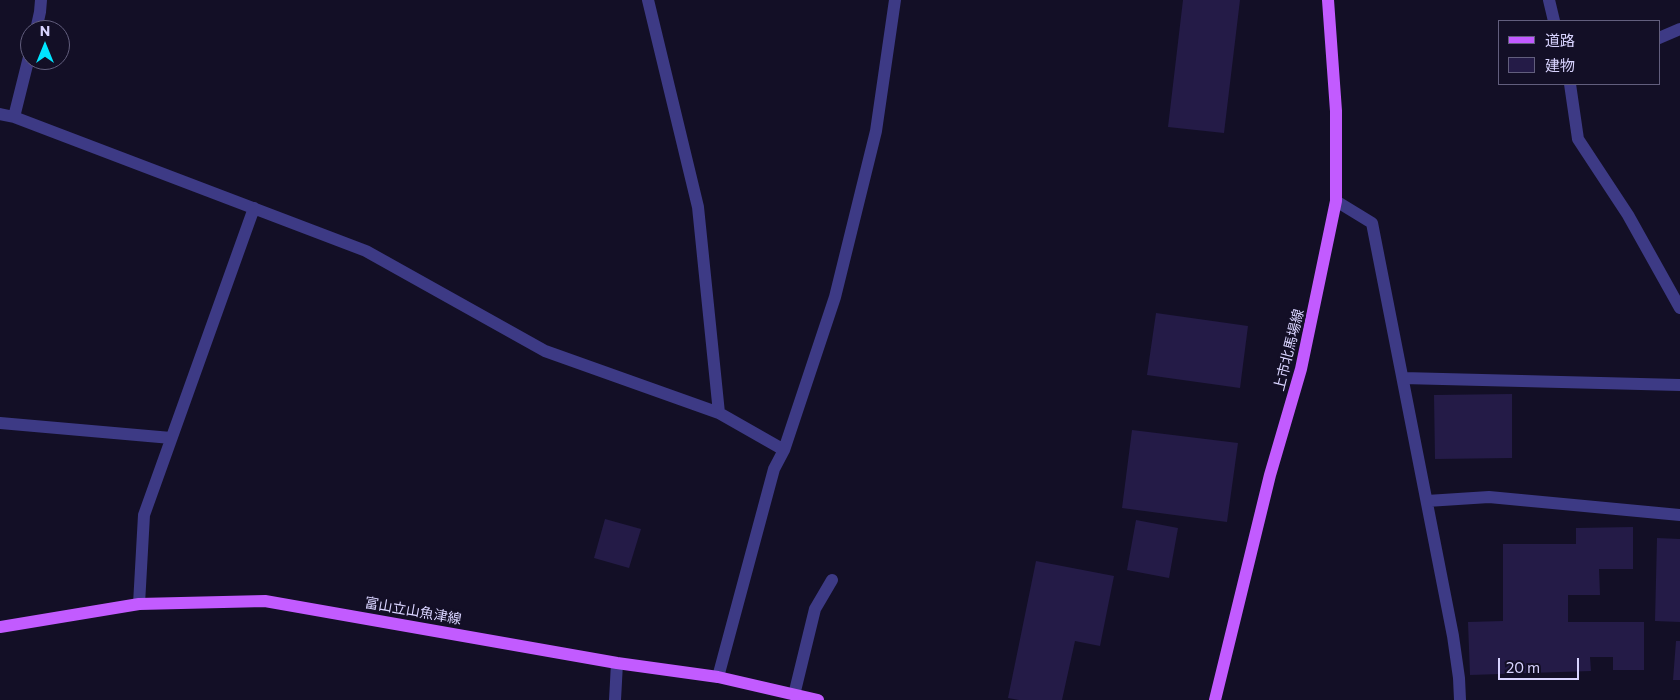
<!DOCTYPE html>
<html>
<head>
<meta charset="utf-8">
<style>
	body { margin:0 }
	#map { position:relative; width:1680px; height:700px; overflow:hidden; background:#130f26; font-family:Commissioner,"Noto Sans JP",sans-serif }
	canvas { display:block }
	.legend { position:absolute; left:1498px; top:20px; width:162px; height:65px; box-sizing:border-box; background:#130f26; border:1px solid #625e7d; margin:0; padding:6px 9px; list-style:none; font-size:15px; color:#d9d4ff }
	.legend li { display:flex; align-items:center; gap:10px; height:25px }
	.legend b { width:25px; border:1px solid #625e7d }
	.north { position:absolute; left:20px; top:20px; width:50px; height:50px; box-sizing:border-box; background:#130f26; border:1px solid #625e7d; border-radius:50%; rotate:0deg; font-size:14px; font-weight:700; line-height:20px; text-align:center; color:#d9d4ff }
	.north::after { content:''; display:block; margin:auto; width:18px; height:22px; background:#00e5ff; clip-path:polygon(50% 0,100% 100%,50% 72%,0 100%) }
	.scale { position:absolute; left:1498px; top:658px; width:81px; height:22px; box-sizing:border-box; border:2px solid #d9d4ff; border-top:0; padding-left:6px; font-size:15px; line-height:18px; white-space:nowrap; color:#d9d4ff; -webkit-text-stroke:4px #130f26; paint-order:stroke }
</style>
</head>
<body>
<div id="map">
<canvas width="1680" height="700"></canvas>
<ul class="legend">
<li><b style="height:6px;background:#c25bff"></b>道路</li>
<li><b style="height:14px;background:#241b47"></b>建物</li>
</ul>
<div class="north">N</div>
<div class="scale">20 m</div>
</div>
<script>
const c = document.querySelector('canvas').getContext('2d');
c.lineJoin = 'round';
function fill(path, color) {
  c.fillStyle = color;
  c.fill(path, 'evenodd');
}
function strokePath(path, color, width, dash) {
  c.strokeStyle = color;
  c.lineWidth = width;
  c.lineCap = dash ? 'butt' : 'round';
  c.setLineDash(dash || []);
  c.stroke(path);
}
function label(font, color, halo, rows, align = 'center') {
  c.font = font + ' Commissioner,"Noto Sans JP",sans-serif';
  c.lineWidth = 5;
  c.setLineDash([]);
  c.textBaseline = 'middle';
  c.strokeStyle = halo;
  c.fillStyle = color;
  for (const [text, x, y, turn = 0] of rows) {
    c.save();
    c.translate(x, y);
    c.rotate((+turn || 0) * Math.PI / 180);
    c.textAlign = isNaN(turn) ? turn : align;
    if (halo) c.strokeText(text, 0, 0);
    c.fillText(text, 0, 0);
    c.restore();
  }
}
const building = new Path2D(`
	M 1183,0 L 1240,0 L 1224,133 L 1168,127 Z
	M 1156,313 L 1248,326 L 1240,388 L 1147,375 Z
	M 1512,394 L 1512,458 L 1435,459 L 1434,395 Z
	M 1132,430 L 1238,443 L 1227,522 L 1122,508 Z
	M 605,519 L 641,529 L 629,568 L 594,558 Z
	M 1136,520 L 1178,528 L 1169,578 L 1127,570 Z
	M 1633,527 L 1633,569 L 1599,569 L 1600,595 L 1568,595 L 1568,622 L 1644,622 L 1644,670 L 1613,670 L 1613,657 L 1590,657 L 1591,671 L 1470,675 L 1468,622 L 1503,621 L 1503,544 L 1576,544 L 1576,528 Z
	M 1657,538 L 1680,539 L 1680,622 L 1655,621 Z
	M 1036,561 L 1114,576 L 1100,646 L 1075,641 L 1062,700 L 1019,700 L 1008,698 Z
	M 1676,641 L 1680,641 L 1680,680 L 1673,680 Z`);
const minor = new Path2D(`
	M 648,0 L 698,207 L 719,413
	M 1549,0 L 1554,21
	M 36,30 L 40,12 L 41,0
	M 1659,38 L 1680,29
	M 1570,84 L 1578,139 L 1628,215 L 1680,308
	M 0,114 L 14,117 L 366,251 L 545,351 L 719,413 L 784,450
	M 14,117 L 30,53
	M 1336,201 L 1372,223 L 1453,636 L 1459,678 L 1460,700
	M 1403,378 L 1680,385
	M 0,423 L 171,438
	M 1427,501 L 1489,497 L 1680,515
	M 139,604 L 144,515 L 254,208
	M 718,677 L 774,469 L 784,450 L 835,297 L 876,131 L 895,0
	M 794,695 L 815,609 L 832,580
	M 615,700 L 617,663`);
const major = new Path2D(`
	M 0,627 L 139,604 L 265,601 L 617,663 L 718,677 L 818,700
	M 1215,700 L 1270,475 L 1301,369 L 1336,201 L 1336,111 L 1328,0`);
const streetNames = [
	["上市北馬場線",1289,350,-76],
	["富山立山魚津線",413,611,10]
];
fill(building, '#241b47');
strokePath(minor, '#3d3a85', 12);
strokePath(major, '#c25bff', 12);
label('14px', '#d9d4ff', '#130f26', streetNames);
</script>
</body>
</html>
